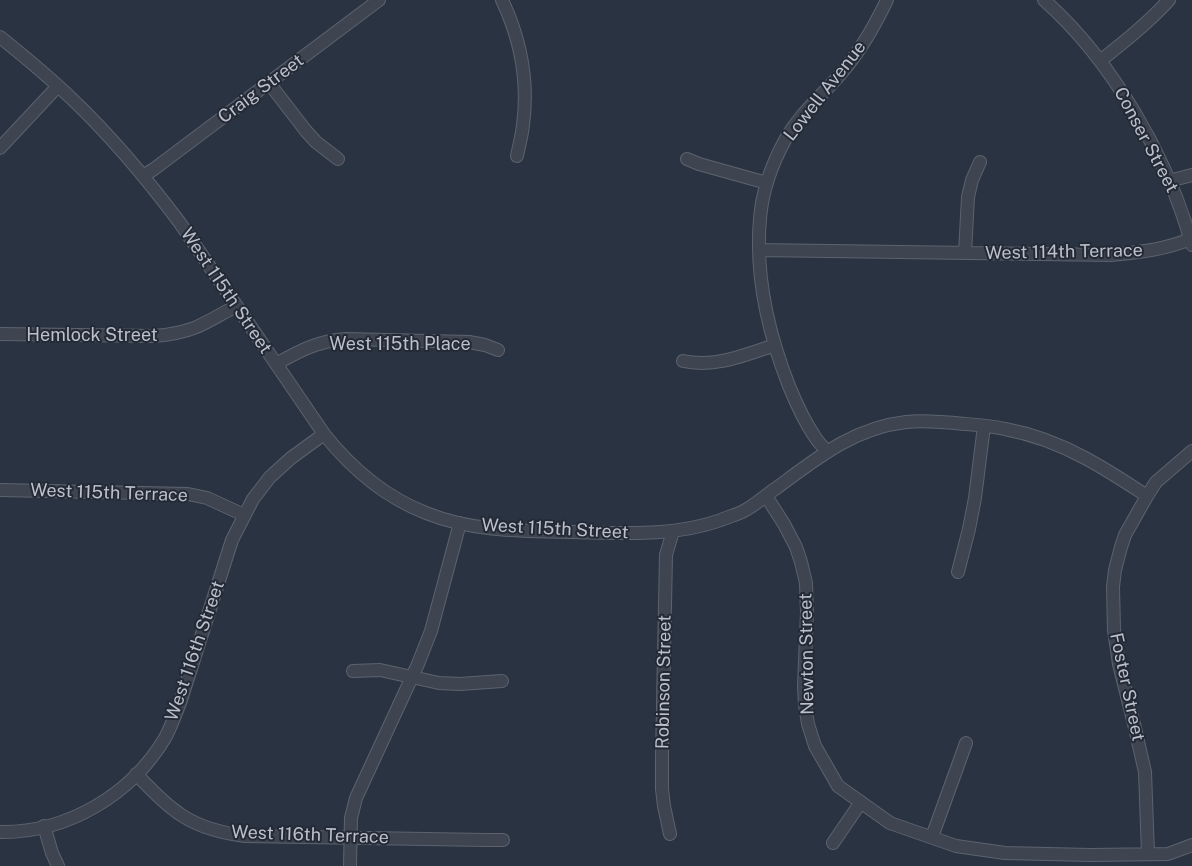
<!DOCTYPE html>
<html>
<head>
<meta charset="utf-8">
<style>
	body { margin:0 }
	canvas { display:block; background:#2a3341 }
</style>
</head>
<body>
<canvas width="1192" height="866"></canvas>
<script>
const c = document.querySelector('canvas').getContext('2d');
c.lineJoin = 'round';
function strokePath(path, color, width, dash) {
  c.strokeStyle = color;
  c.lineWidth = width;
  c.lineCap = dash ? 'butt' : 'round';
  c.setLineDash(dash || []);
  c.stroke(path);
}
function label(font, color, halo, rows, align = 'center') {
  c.font = font + ' "Public Sans",sans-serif';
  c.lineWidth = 4;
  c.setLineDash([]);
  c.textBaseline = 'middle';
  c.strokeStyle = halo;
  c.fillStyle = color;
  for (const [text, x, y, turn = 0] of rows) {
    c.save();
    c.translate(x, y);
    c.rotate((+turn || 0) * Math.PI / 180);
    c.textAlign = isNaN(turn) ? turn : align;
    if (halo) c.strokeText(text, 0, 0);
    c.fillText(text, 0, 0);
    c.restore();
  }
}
const minor = new Path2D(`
	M 502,0 C 521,40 529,80 523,125 C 522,135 519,146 517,156
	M 1044,0 C 1112,60 1168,158 1192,245
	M 0,37 C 25,57 49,77 72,99 C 112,137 147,179 180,223 L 324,434 C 351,468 385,497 426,513 C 473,532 524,531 573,532 C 623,533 673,537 721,520 C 728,517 735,515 742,512 C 754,506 765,496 775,489 C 816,459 853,428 906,422 C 925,420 945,422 965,424 C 978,425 992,426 1005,429 C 1032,434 1061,445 1085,458 C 1106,469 1127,483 1147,496 L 1156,482 L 1192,451
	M 1100,61 C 1124,42 1148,23 1169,0
	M 269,83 L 306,131 L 316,142 L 338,159
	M 0,148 L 58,86
	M 687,159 L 699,164 L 767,183
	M 143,176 L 154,169 L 379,0
	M 1169,181 L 1192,175
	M 759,250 L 1111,255 C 1140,252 1164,250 1190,239
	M 965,253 L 968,197 L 972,180 L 980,162
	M 0,334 L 154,336 C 167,335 181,333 194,328 C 209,322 222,313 237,306
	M 683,361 C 715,368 745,355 775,345
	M 276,364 C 301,350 318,341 346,339 L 469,342 L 485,345 L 498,350
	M 827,451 C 823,447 818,442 815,437 C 804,421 796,403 789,386 C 769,335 755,275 760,219 C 762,192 772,164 785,140 C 800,113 824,94 843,71 C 861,50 875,25 887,0
	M 0,490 L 188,494 L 207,498 L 244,515
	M 766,496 L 784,524 L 796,547 L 801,562 L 806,583 L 807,613 L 804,686 L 805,705 L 808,724 L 815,746 L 838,786 L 890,823 L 956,846 L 1005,853 L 1090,855 L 1168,854 L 1192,845
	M 1147,496 L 1125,535 L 1121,547 L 1115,570 L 1113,587 L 1114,630 L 1119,664 L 1135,728 L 1145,772 L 1148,854
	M 958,572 L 969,529 L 975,498 L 984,426
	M 353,671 L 380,670 L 439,683 L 460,684 L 502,681
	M 136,774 C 173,812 190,829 245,836 L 486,840 L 503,840
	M 44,826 L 52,853 L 58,866
	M 0,832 C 67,833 131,795 165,738 C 171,727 175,715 180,703 L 232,540 L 253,499 L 270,477 L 291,458 L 324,434
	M 670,834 L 664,806 L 662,789 L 662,755 L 666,555 L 673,531
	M 932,837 L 966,743
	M 833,843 L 861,802
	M 350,866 L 351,818 L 356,798 L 418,664 L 431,631 L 460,523`);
const streetNames = [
	["Craig Street",261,89,-37],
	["Lowell Avenue",825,91,-52],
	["Conser Street",1146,140,62],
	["West 114th Terrace",1064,252,-1],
	["West 115th Street",226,291,56],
	["Hemlock Street",92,335],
	["West 115th Place",400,344],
	["West 115th Terrace",109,493,2],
	["West 115th Street",555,529,3],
	["West 116th Street",195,651,-71],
	["Newton Street",807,654,-91],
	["Robinson Street",664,682,-89],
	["Foster Street",1127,687,78],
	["West 116th Terrace",310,835,2]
];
strokePath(minor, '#5c636e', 14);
strokePath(minor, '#3e4551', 12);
label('18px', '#bbc0cb', '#232a36', streetNames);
</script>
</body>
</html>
